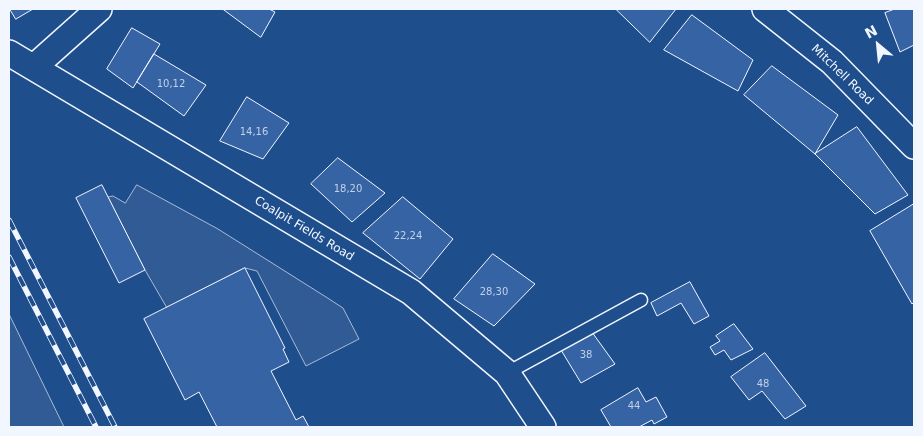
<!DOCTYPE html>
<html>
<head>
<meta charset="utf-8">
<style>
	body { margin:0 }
	#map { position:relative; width:923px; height:436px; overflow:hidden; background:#1f4e8c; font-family:"DejaVu Sans",sans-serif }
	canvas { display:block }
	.frame { position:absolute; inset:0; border:10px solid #f2f6ff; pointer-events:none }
	.north { position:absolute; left:853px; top:20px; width:50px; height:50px; -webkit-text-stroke:4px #1f4e8c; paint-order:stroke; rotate:332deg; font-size:14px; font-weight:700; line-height:20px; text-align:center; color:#f2f6ff }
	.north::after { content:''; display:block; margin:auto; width:18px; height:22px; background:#f2f6ff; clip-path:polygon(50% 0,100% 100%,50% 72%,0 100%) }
</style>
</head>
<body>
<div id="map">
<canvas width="923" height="436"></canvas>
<div class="frame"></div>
<div class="north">N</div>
</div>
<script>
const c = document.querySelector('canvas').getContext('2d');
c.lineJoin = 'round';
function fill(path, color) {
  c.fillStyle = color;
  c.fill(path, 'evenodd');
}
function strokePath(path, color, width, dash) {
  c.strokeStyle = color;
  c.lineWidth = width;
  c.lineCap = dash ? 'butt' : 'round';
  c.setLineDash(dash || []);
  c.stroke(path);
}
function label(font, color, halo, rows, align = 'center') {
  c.font = font + ' "DejaVu Sans",sans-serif';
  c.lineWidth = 4;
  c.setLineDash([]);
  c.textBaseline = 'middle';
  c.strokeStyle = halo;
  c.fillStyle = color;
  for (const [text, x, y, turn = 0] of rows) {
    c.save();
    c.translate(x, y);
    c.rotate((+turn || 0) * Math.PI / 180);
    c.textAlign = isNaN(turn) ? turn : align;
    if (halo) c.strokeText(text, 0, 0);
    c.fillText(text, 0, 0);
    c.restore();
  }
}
const built = new Path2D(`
	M 137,185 L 218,229 L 326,297 L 343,308 L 359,339 L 306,366 L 257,271 L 245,268 L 167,308 L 145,270 L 108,197 L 113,196 L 125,203 Z
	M 9,314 L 64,427 L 9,427 Z`);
const building = new Path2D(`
	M 10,9 L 33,9 L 16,19 Z
	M 223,9 L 269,9 L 275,12 L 261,37 Z
	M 616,9 L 676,9 L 650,42 Z
	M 895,9 L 914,9 L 914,45 L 900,52 L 885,13 Z
	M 692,15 L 753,60 L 738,91 L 664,50 Z
	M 132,28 L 160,44 L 133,88 L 107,69 Z
	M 154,54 L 206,85 L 184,116 L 137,82 Z
	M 772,66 L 838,115 L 815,154 L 744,95 Z
	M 247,97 L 289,123 L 263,159 L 220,141 Z
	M 857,127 L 908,195 L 875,214 L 815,154 Z
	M 338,158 L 385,193 L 352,222 L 311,184 Z
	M 102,185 L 145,270 L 119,283 L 76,198 Z
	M 403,197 L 453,239 L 420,279 L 363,233 Z
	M 914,204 L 914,302 L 912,304 L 870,231 Z
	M 493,254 L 535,284 L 494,326 L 454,299 Z
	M 245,268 L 285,348 L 283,349 L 289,362 L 271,371 L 296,420 L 303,416 L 309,427 L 217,427 L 199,392 L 185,400 L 144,319 Z
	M 690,282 L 709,316 L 694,324 L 681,303 L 657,316 L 651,303 Z
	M 734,324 L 753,349 L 731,360 L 724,350 L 715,355 L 710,347 L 720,341 L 716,336 Z
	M 589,328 L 615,364 L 581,383 L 558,345 Z
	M 765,353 L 806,406 L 785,419 L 762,391 L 749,400 L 731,377 Z
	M 638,388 L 646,402 L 656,397 L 667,417 L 654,424 L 652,420 L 639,427 L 611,427 L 601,410 Z`);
const lane = new Path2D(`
	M 507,373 L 641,300`);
const street = new Path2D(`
	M 765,9 L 832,62 L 914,146
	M 9,53 L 411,292 L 507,373 L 543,427
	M 34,67 L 99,9`);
const rail = new Path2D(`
	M 9,220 L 115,427
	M 9,257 L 96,427`);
const numberNames = [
	["10,12",171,84],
	["14,16",254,132],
	["18,20",348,189],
	["22,24",408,236],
	["28,30",494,292],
	["38",586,355],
	["48",763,384],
	["44",634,406]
];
const streetNames = [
	["Mitchell Road",842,75,44],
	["Coalpit Fields Road",304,229,31]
];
fill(built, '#305b95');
strokePath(built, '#a8bbd7', 1);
fill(building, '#3563a3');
strokePath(building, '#f2f6ff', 1);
strokePath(lane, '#f2f6ff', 15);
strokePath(street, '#f2f6ff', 28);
strokePath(lane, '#1f4e8c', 12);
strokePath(street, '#1f4e8c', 25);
strokePath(rail, '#f2f6ff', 5.5);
strokePath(rail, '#1f4e8c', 4, [11]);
label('10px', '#c3d1e8', null, numberNames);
label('12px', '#f2f6ff', '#1f4e8c', streetNames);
</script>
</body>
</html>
